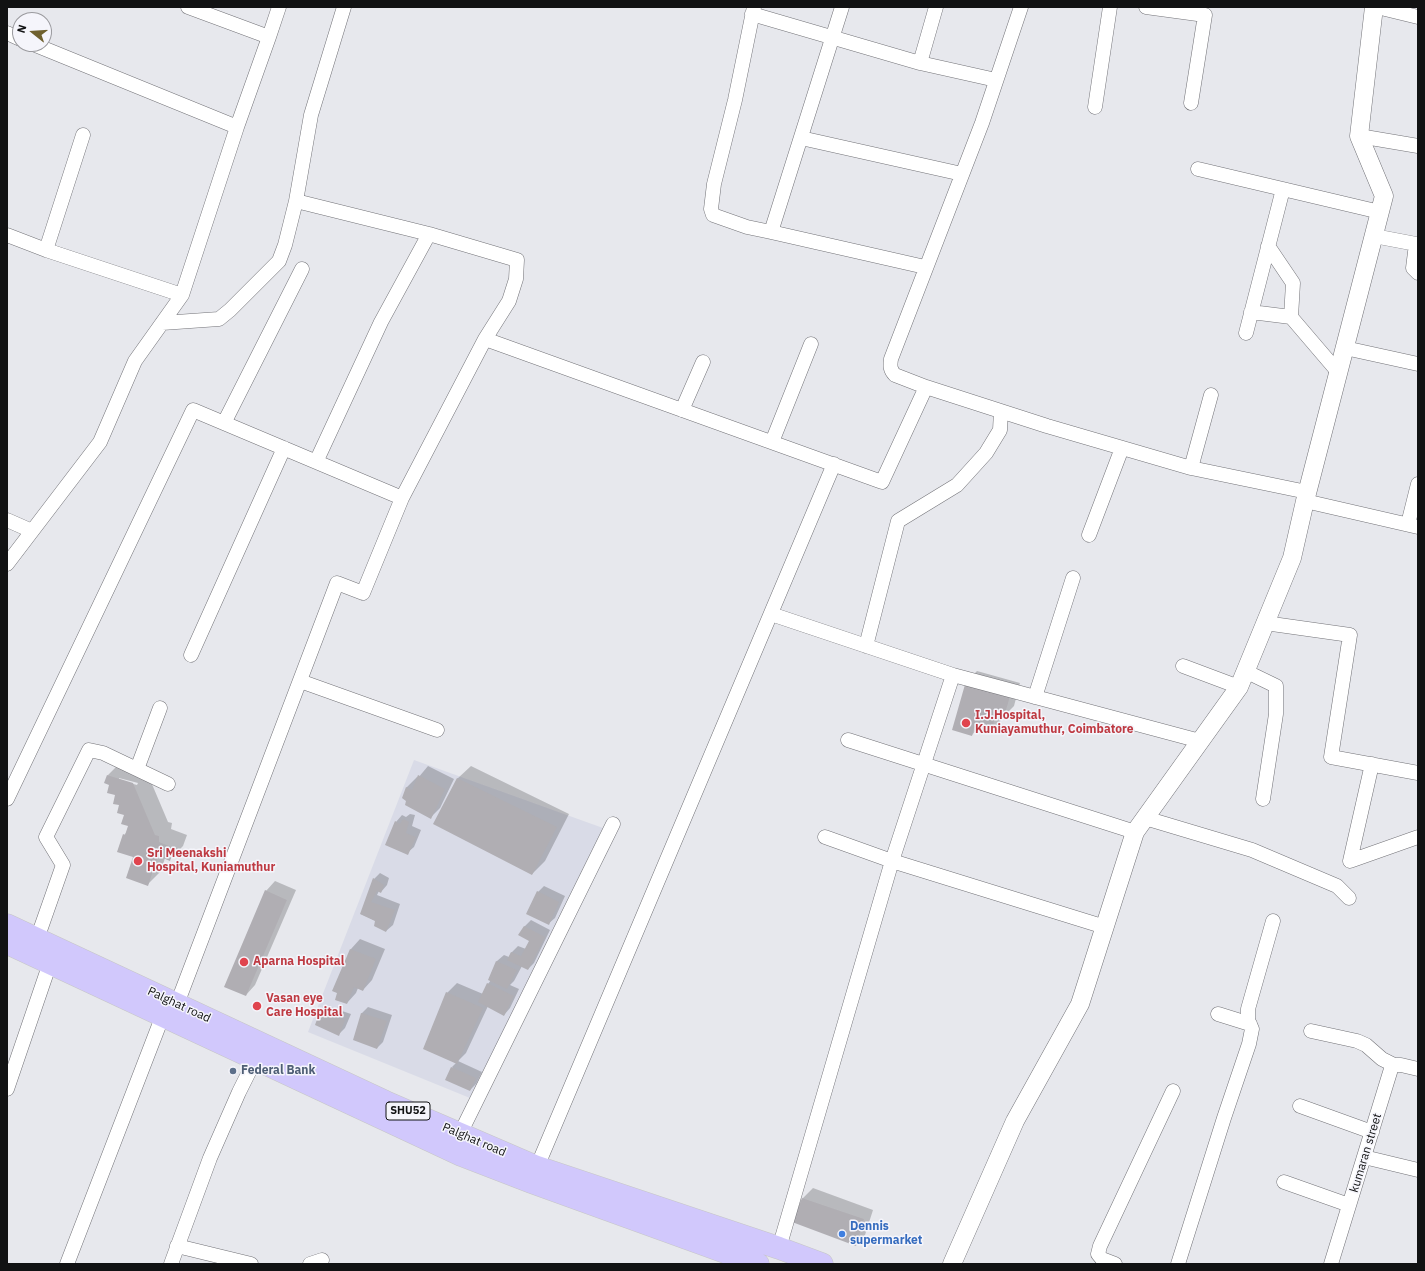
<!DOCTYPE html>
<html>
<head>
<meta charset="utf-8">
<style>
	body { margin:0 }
	#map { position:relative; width:1425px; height:1271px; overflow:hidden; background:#e7e8ed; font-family:"IBM Plex Sans",sans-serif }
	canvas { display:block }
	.frame { position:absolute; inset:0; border:8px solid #111213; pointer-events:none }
	.north { position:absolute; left:12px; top:12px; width:40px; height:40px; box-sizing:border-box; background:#f5f5fb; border:1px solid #9a9a9e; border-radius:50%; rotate:287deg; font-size:11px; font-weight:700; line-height:16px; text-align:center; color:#111213 }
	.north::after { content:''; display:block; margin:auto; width:14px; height:18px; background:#6f612e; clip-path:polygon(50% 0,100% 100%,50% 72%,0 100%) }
</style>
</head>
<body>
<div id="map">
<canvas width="1425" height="1271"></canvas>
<div class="frame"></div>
<div class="north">N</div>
</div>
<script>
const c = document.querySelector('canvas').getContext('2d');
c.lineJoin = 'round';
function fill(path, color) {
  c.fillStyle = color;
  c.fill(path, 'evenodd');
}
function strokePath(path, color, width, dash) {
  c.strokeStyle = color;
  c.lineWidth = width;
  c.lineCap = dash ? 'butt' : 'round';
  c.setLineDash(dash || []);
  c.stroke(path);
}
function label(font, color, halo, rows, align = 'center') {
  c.font = font + ' "IBM Plex Sans",sans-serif';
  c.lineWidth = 3;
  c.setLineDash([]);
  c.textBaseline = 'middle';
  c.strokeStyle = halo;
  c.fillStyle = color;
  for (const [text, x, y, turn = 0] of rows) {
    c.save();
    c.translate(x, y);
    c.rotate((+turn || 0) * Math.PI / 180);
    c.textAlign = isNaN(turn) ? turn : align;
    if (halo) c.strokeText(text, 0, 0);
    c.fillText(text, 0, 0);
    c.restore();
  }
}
const built = new Path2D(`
	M 414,760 L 603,828 L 470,1098 L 308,1032 Z`);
const shadow = new Path2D(`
	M 977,671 L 1020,683 L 1014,706 L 1004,716 L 1002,715 L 1000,722 L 990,732 L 978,728 L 972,735 L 967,681 Z
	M 121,762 L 146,770 L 168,822 L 172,823 L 171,829 L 187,835 L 183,846 L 170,859 L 165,858 L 161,871 L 148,884 L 124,835 L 128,831 L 130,825 L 110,784 L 108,775 ZM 119,778 L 138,783 L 137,785 L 119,780 Z
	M 428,766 L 454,779 L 440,808 L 430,818 L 403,798 L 407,787 L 417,777 L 418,778 Z
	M 471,766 L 569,814 L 545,861 L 532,874 L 457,779 Z
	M 410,814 L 415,815 L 412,826 L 421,830 L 414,847 L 407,853 L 396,822 L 402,815 L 406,817 Z
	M 380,873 L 389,878 L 387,885 L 381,892 L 379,891 L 377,895 L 400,904 L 393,925 L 386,931 L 376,921 L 361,914 L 374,879 Z
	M 275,881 L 296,890 L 255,985 L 246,995 L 266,891 Z
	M 544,886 L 565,896 L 555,918 L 548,924 L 538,892 Z
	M 531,920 L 550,930 L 534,963 L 528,969 L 522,966 L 514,981 L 510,985 L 519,989 L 510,1008 L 504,1015 L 488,1006 L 466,1053 L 458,1061 L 482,1072 L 476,1084 L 470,1090 L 452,1067 L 456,1063 L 424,1048 L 447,993 L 457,983 L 483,994 L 488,984 L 491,980 L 489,979 L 497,961 L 504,955 L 509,957 L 511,953 L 518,946 L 526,949 L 530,940 L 524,927 Z
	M 360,939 L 385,949 L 372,980 L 363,990 L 358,988 L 356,993 L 347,1003 L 338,993 L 334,991 L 351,949 Z
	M 327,1006 L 351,1014 L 345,1028 L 339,1034 L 321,1012 Z
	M 368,1007 L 392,1015 L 383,1042 L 377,1048 L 361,1014 Z
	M 813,1188 L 873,1210 L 865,1235 L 856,1245 L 794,1221 L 803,1198 Z`);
const building = new Path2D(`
	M 966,681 L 1011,693 L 1004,717 L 996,714 L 991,733 L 974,728 L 972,736 L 952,730 Z
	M 107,775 L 133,783 L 155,835 L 159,836 L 159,842 L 174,848 L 170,861 L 158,856 L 148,886 L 126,878 L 133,857 L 117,852 L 123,834 L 125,835 L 128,826 L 121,824 L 124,815 L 117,813 L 119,805 L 113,804 L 115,795 L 107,793 L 109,785 L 104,783 Z
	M 418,775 L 445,789 L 431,819 L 405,805 L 406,801 L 402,798 L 406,787 L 412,790 Z
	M 457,778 L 557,827 L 532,875 L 433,824 Z
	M 403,819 L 409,822 L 406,833 L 416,837 L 408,855 L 385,845 L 395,821 L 400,824 Z
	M 373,878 L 384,885 L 381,893 L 377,891 L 371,902 L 395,910 L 386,932 L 374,926 L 375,921 L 360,914 Z
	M 265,890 L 287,900 L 246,996 L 224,987 Z
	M 537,891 L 559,902 L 549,925 L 526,914 Z
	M 524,926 L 545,937 L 528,970 L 507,960 L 511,952 L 521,956 L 529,941 L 518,935 Z
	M 350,949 L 376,959 L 363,991 L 354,987 L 347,1004 L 335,1000 L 337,993 L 332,991 Z
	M 496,961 L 517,970 L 507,989 L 488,980 Z
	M 487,983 L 514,996 L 504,1016 L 478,1002 Z
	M 446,992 L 483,1008 L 457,1064 L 423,1049 Z
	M 320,1011 L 345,1020 L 339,1036 L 315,1025 Z
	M 361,1013 L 387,1021 L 377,1049 L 353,1040 Z
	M 451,1067 L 476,1078 L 470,1091 L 445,1080 Z
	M 802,1198 L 864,1219 L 856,1246 L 792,1222 Z`);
const minor = new Path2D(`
	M 188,7 L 269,37
	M 754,7 L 735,100 L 714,184 L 711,209 L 713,215 L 747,227 L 771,232
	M 842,7 L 771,232 L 925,267
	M 1146,7 L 1205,15 L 1191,103
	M 1377,7 L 1418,17
	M 752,14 L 920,63 L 996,80
	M 7,33 L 20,39
	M 33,44 L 237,127
	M 920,63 L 936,7
	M 1095,107 L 1110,7
	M 1359,136 L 1418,146
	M 801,138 L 962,174
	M 1198,169 L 1380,212
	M 296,201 L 311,115 L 344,7
	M 7,235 L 46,250 L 182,295
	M 1374,236 L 1416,244 L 1413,268 L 1418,273
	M 1268,246 L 1293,283 L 1291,317 L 1338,372
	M 46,250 L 83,135
	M 1251,312 L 1291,317
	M 162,323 L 219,319 L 230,310 L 279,261 L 285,245 L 296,201 L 429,234 L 517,260 L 516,279 L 509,301 L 485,339
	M 1246,333 L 1283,189
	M 1345,348 L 1418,364
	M 926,387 L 895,375 C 890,370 890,366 891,359 L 982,123 L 1021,7
	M 682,410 L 703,362
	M 224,423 L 302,269
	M 772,442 L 811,344
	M 316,462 L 381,322 L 429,234
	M 1191,468 L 1211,395
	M 1305,501 L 1418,527
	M 7,520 L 32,531
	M 1408,524 L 1418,484
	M 1089,535 L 1122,448
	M 7,564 L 100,442 L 135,361 L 182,295 L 237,127 L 269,37 L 279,7
	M 771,614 L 953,675 L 892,861 L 779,1248
	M 1265,623 L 1350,635 L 1331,757 L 1418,773
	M 866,646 L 898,521 L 957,485 L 986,453 L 1000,430 L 1001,411
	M 191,655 L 284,448
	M 1183,666 L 1239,687
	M 1245,671 L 1276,686 L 1276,714 L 1263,799
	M 953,675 L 1200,741
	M 300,681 L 437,730
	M 1035,697 L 1073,578
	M 848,740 L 1135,832
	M 1372,764 L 1350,861 L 1418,837
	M 137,769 L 160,708
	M 7,799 L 193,410 L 402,498 L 485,339 L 882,482 L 926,387 L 1047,426 L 1191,468 L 1307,492
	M 1145,818 L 1252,850 L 1337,886 L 1349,898
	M 825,837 L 892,861 L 1105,927
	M 37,939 L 63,865 L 46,837 L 89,750 L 103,753 L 168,784
	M 177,1004 L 337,583 L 363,593 L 402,498
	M 1218,1014 L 1250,1024
	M 1311,1031 L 1357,1041 L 1366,1045 L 1382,1059 L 1394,1065
	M 7,1089 L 50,963
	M 1300,1106 L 1372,1132
	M 460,1134 L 613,824
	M 1364,1157 L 1418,1170
	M 537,1167 L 834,464
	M 1284,1182 L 1349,1205
	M 177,1246 L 251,1264
	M 67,1264 L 163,1015
	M 171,1264 L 210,1158 L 239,1092 L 259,1052
	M 310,1264 L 322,1260
	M 1115,1264 L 1102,1259 L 1098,1254 L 1100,1246 L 1173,1091
	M 1178,1264 L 1224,1118 L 1249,1044 L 1252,1029 L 1248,1020 L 1248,1009 L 1273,921
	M 1331,1264 L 1391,1069 L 1394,1065 L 1401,1065 L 1418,1069`);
const tertiary = new Path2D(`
	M 952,1264 L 1015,1121 L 1080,1004 L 1135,832 L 1239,687 L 1292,558 L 1305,501 L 1384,196 L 1359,136 L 1374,7`);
const primary = new Path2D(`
	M 7,925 L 386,1102 L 537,1167 L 779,1248 L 822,1264
	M 7,943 L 461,1155 L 531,1182 L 758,1264`);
const markers = [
	[966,723,5,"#e0444e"],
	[138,861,5,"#e0444e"],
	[244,962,5,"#e0444e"],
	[257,1006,5,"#e0444e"],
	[233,1071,4,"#5c6f8a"],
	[842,1234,4,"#3f7fe0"]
];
const shields = [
	[408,1111,44]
];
const shieldNames = [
	["SHU52",408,1111]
];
const healthNames = [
	["I.J.Hospital,",975,716],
	["Kuniayamuthur, Coimbatore",975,730],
	["Sri Meenakshi",147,854],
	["Hospital, Kuniamuthur",147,868],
	["Aparna Hospital",253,962],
	["Vasan eye",266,999],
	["Care Hospital",266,1013]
];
const streetNames = [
	["Palghat road",179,1005,25],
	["Palghat road",474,1140,23],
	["kumaran street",1366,1153,-73]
];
const serviceNames = [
	["Federal Bank",241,1071]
];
const shopNames = [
	["Dennis",850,1227],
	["supermarket",850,1241]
];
fill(built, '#d9dbe7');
fill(shadow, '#0003');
fill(building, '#b0aeb3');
strokePath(minor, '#737378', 15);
strokePath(tertiary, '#737378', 19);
strokePath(primary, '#c6c6c6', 23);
strokePath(minor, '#fff', 14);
strokePath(tertiary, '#fff', 18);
strokePath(primary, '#d1c8fc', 22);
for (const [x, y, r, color] of markers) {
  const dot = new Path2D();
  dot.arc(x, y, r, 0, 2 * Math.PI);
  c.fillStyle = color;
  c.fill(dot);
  strokePath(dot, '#f5f5fb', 1.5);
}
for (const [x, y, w] of shields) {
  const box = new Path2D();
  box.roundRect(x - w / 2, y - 9, w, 18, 3);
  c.fillStyle = '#f5f5fb';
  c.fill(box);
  strokePath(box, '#111213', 1);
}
label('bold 11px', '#111213', null, shieldNames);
label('bold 12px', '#be3a42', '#f5f5fb', healthNames, 'left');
label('12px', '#111213', '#f5f5fb', streetNames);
label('bold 12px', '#4e5e75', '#f5f5fb', serviceNames, 'left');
label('bold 12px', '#366cbe', '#f5f5fb', shopNames, 'left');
</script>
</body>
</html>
